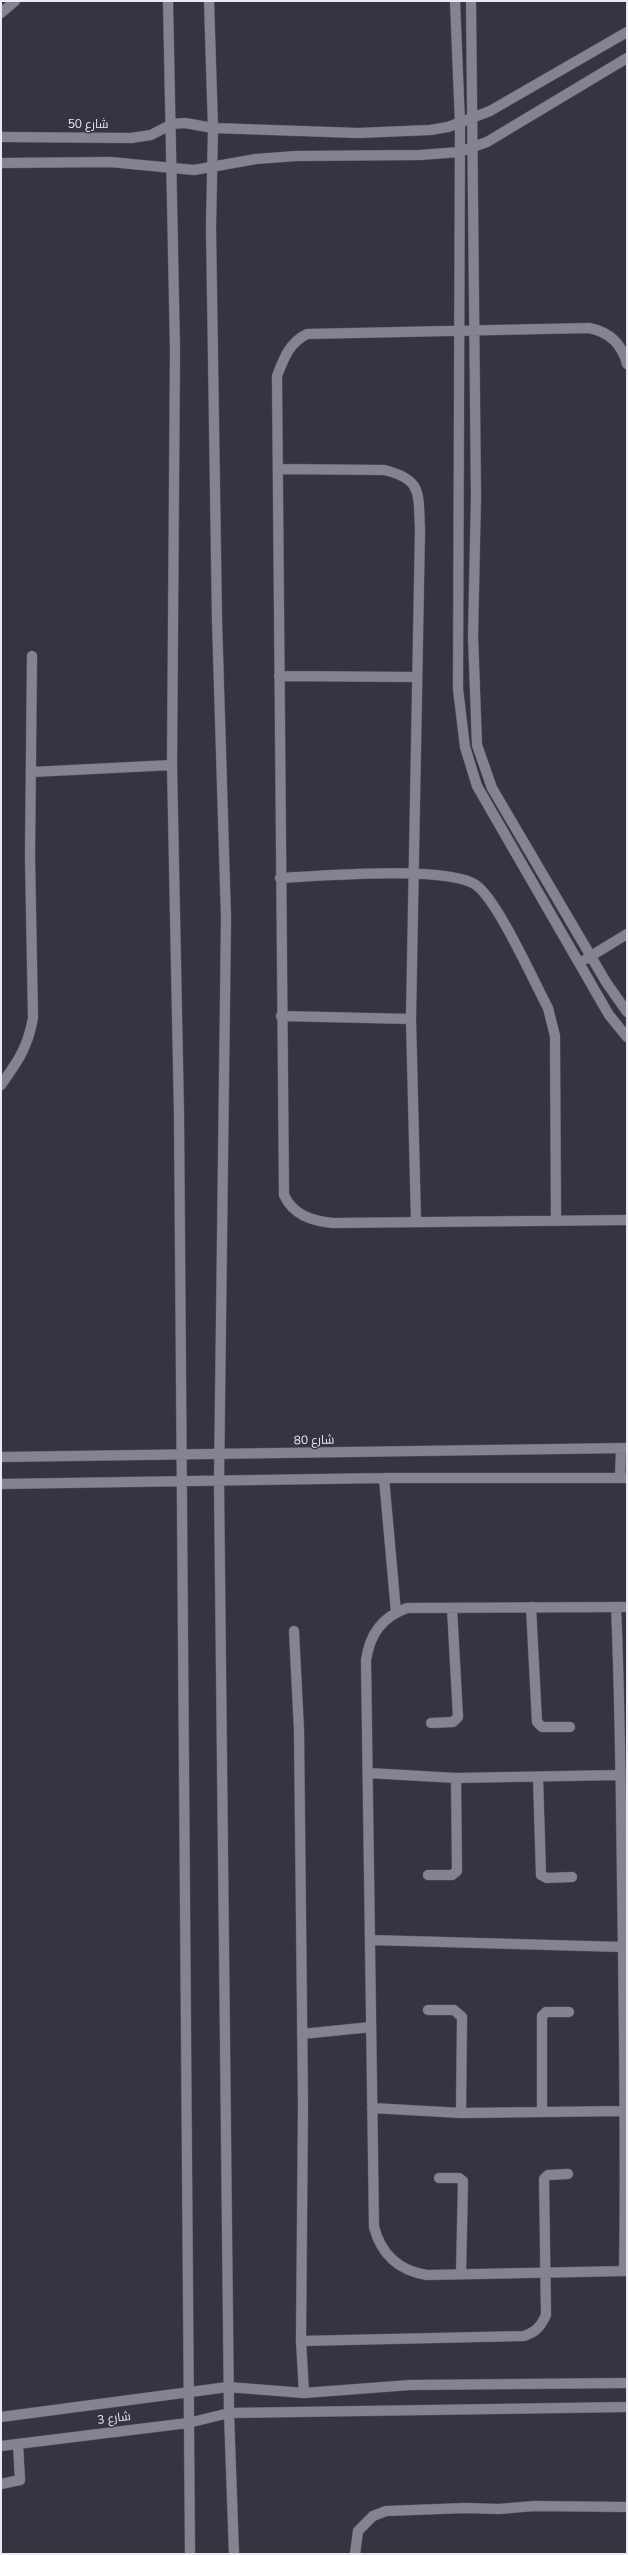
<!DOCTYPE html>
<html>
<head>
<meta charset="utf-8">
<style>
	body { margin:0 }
	#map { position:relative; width:628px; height:2555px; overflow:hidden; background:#363440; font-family:"Nunito Sans",sans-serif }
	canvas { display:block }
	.frame { position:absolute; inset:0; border:2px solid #ebeaf2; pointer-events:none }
</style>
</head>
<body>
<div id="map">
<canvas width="628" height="2555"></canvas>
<div class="frame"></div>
</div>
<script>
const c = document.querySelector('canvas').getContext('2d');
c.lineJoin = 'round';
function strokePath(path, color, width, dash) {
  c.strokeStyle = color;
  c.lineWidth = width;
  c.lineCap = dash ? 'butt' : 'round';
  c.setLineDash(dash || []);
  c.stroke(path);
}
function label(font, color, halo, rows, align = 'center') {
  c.font = font + ' "Nunito Sans",Cairo,sans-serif';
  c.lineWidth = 3;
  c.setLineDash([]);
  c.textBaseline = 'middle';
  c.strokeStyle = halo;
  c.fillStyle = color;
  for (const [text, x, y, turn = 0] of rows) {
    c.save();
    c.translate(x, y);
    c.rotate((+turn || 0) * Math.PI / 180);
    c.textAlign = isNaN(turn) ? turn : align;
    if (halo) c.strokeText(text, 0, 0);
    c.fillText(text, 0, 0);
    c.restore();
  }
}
const minor = new Path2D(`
	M 168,1 L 175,350 L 172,765 L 179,1114 L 190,2554
	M 209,1 L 213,128 L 211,227 L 217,620 L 226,918 L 219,1482 L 229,2413 L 234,2554
	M 455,1 L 460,123 L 458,689 L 465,747 L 477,786 L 609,1015 L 627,1037
	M 471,1 L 476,497 L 473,636 L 477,745 L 492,788 L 606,982 L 627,1012
	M 1,13 L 15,1
	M 1,137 L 131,138 L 151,135 L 172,124 L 185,123 L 213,128 L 358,133 L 430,130 L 448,127 L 490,111 L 627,32
	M 1,163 L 110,162 L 194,170 L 256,159 L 296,156 L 420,155 L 459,152 L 487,142 L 627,58
	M 627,364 C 622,344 610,332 589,328 L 307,334 C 289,343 284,358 277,376 L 284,1195 C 293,1215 312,1221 333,1223 L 627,1220
	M 278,469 L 384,470 C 423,479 418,494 420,529 L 411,1019 L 416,1221
	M 279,676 L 416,677
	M 32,772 L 172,765
	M 280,878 C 319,876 448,865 476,885 C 498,901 533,980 548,1008 L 555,1036 L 556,1220
	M 586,959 L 627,934
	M 281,1016 L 411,1019
	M 1,1085 C 18,1061 28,1047 33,1018 L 30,856 L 32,656
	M 1,1457 L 627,1448
	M 384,1478 L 396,1612
	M 620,1478 L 621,1449
	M 1,1484 L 384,1478 L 627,1478
	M 531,1607 L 537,1722 L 542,1727 L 570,1727
	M 616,1607 C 621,1720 621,1834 623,1947 C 624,2055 626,2163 624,2271
	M 627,1607 L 407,1608 C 382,1617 370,1634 366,1660 L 374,2227 C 381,2254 399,2271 427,2275 L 627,2271
	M 294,1631 L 299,1730 L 303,2104 L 301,2341 L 304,2393
	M 431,1723 L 453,1722 L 458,1717 L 452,1608
	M 368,1773 L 456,1778 L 620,1775
	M 538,1777 L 541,1875 L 547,1878 L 572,1877
	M 428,1875 L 452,1875 L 457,1871 L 456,1778
	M 371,1940 L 623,1947
	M 428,2010 L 454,2010 L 462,2017 L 461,2113
	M 302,2034 L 371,2027
	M 372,2108 L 461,2113 L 625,2111
	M 542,2112 L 542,2016 L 546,2012 L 569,2012
	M 439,2178 L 459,2178 L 463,2181 L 461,2274
	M 301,2341 L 524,2336 C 536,2332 541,2326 546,2315 L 544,2179 L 548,2175 L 568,2174
	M 1,2417 L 228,2387 L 304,2393 L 410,2385 L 627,2383
	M 1,2446 L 188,2423 L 229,2413 L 627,2407
	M 1,2484 L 20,2480 L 18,2444
	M 355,2554 L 358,2531 L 373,2516 L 386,2511 L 466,2508 L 499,2509 L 534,2506 L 627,2507`);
const streetNames = [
	["شارع 50",88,125],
	["شارع 80",314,1441,-1],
	["شارع 3",114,2419,-7]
];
strokePath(minor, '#53525c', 11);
strokePath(minor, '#848391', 10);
label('12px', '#ebeaf2', '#363440', streetNames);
</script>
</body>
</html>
